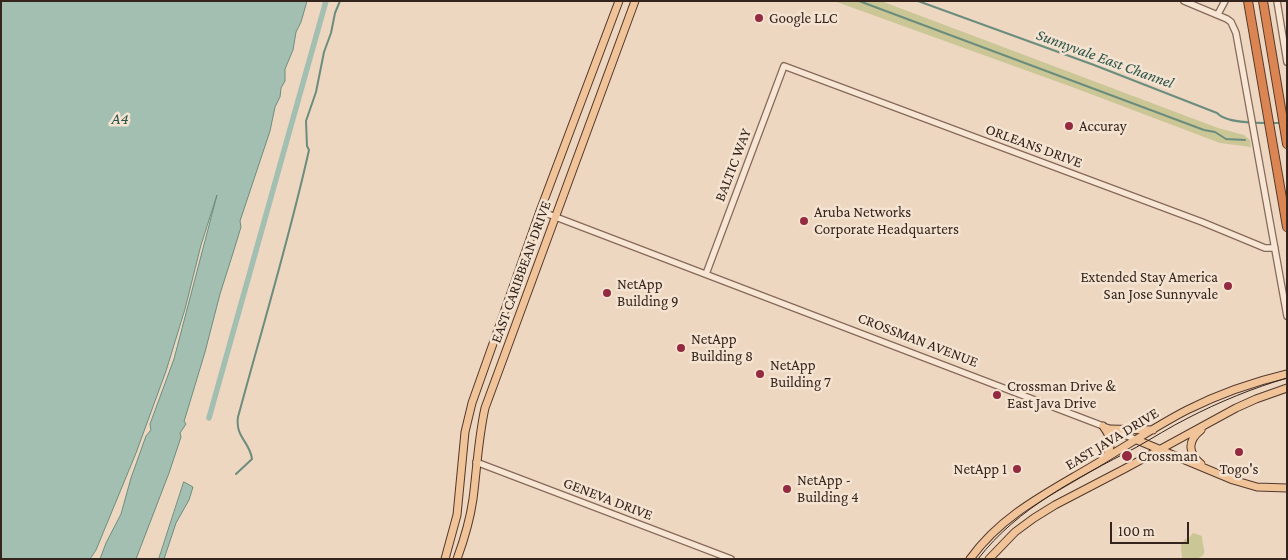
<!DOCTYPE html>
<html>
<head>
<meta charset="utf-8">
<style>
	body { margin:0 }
	#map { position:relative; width:1288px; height:560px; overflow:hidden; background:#edd7c1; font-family:"Crimson Pro",serif }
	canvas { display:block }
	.frame { position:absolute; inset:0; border:2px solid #35241d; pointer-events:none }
	.scale { position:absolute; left:1110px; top:522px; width:79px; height:22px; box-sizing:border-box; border:2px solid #35241d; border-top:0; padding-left:6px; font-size:15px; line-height:18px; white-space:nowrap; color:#35241d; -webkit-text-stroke:4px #f4e3d0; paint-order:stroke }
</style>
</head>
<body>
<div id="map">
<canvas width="1288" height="560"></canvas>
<div class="frame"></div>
<div class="scale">100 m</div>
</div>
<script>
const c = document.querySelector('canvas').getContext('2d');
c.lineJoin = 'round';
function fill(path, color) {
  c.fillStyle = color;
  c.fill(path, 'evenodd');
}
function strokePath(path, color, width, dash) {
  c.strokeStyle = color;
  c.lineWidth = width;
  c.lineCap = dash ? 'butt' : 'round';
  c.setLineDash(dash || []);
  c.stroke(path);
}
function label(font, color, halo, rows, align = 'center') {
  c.font = font + ' "Crimson Pro",serif';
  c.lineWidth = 5;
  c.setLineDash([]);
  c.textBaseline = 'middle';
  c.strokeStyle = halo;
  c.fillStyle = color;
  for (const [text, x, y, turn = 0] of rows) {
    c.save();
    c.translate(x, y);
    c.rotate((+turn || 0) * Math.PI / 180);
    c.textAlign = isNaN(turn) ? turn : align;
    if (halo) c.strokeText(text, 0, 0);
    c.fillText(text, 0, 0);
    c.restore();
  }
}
const green = new Path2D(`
	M 834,1 L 881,1 L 1218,128 L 1244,135 L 1250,140 L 1251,147 L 1220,143 L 1072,87 Z
	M 1193,533 L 1202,536 C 1202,541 1203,544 1204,549 C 1207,560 1190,559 1182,559 L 1181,545 L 1185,539 L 1189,538 Z`);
const water = new Path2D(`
	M 1,1 L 307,1 L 301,22 L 296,32 L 293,50 L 285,69 L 285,81 L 281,88 L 280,97 L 275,107 L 270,131 L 240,221 L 241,227 L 233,253 L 220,294 L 205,352 L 186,415 L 184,421 L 186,424 L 180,433 L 181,437 L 169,473 L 136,559 L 100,559 L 106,543 L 121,514 L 131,478 L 146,436 L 151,430 L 150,424 L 174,359 L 217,195 L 201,245 L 185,309 L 166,371 L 136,453 L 96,550 L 90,559 L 1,559 Z
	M 184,482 L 193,487 L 189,500 L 176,523 L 164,559 L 159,559 Z`);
const stream = new Path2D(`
	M 859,1 L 1204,130 L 1215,132 L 1226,139 L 1245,140
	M 918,1 L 1094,65 L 1217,113 C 1226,123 1254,123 1267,123
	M 1272,123 L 1282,123
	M 236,474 L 252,459 C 250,442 235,437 238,417 C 262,328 289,240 309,150 L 307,146 L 306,121 L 316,92 L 324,52 L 331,33 L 335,13 L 340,1`);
const canal = new Path2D(`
	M 209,418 L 326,1`);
const minor = new Path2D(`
	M 1184,1 L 1227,19 L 1231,22 L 1236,33 L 1287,316
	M 1277,1 L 1287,62
	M 1218,14 L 1225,1
	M 540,211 L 1103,426 L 1137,440
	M 706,274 L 784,66 L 1202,222 L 1265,248 L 1275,248
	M 476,462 L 731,559`);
const major = new Path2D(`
	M 1103,426 C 1111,437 1113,444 1106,457
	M 1109,429 L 1153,430
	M 1201,430 C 1187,441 1188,453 1201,464
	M 1137,440 L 1233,480 L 1257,487 L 1287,488
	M 445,559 L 457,515 L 465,432 L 472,403 L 540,211 L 619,1
	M 457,559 C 464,540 470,520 473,499 C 477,468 478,440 485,408 L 635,1
	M 970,559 C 1001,516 1045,494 1089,468 C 1122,449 1154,427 1187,410 C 1219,394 1253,382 1287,374
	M 989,559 L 1015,532 L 1034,518 L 1055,505 L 1126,468 L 1236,408 L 1256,399 L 1287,388`);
const highway = new Path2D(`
	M 1248,1 L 1287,227
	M 1263,1 L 1287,144`);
const tram = new Path2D(`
	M 978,559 C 1018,507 1078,478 1135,448 C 1153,438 1170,427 1188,418 C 1219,402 1253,388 1287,378`);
const markers = [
	[759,18,5,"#932a3f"],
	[1069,126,5,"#932a3f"],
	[804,221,5,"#932a3f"],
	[1228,286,5,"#932a3f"],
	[607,293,5,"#932a3f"],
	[681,348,5,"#932a3f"],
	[760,374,5,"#932a3f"],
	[997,395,5,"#932a3f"],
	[1239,452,5,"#932a3f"],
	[1127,456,6,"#932a3f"],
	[1017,469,5,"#932a3f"],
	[787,489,5,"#932a3f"]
];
const poiNames = [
	["Google LLC",769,18],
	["Accuray",1079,126],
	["Aruba Networks",814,212],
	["Corporate Headquarters",814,229],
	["Extended Stay America",1218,277,"right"],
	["San Jose Sunnyvale",1218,294,"right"],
	["NetApp",617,284],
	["Building 9",617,301],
	["NetApp",691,339],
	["Building 8",691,356],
	["NetApp",770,365],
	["Building 7",770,382],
	["Crossman Drive &",1007,386],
	["East Java Drive",1007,403],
	["Crossman",1138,456],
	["NetApp 1",1007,469,"right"],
	["Togo's",1239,469,"center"],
	["NetApp -",797,480],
	["Building 4",797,497]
];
const streetNames = [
	["ORLEANS DRIVE",1034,146,20],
	["BALTIC WAY",733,165,-69],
	["EAST CARIBBEAN DRIVE",521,272,-70],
	["CROSSMAN AVENUE",918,340,21],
	["EAST JAVA DRIVE",1112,439,-31],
	["GENEVA DRIVE",608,499,21]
];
const waterNames = [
	["Sunnyvale East Channel",1105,59,20],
	["A4",120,119]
];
fill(green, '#cac695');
fill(water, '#a3bfb2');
strokePath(water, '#6b8d7e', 1);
strokePath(stream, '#6b8d7e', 2);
strokePath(canal, '#a3bfb2', 5.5);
strokePath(minor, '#866859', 8);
strokePath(major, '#53382d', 9);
strokePath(highway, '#53382d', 10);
strokePath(minor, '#f8e6d4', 5.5);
strokePath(major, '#f0c498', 7);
strokePath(highway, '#db8552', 8);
strokePath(tram, '#35241d', 1);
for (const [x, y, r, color] of markers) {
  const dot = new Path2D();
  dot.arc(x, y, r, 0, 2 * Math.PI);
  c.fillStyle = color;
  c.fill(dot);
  strokePath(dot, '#f4e3d0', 2);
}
label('15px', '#35241d', '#f4e3d0', poiNames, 'left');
label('15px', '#35241d', '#f4e3d0', streetNames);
label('italic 16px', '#2c554b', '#f4e3d0', waterNames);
</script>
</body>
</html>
